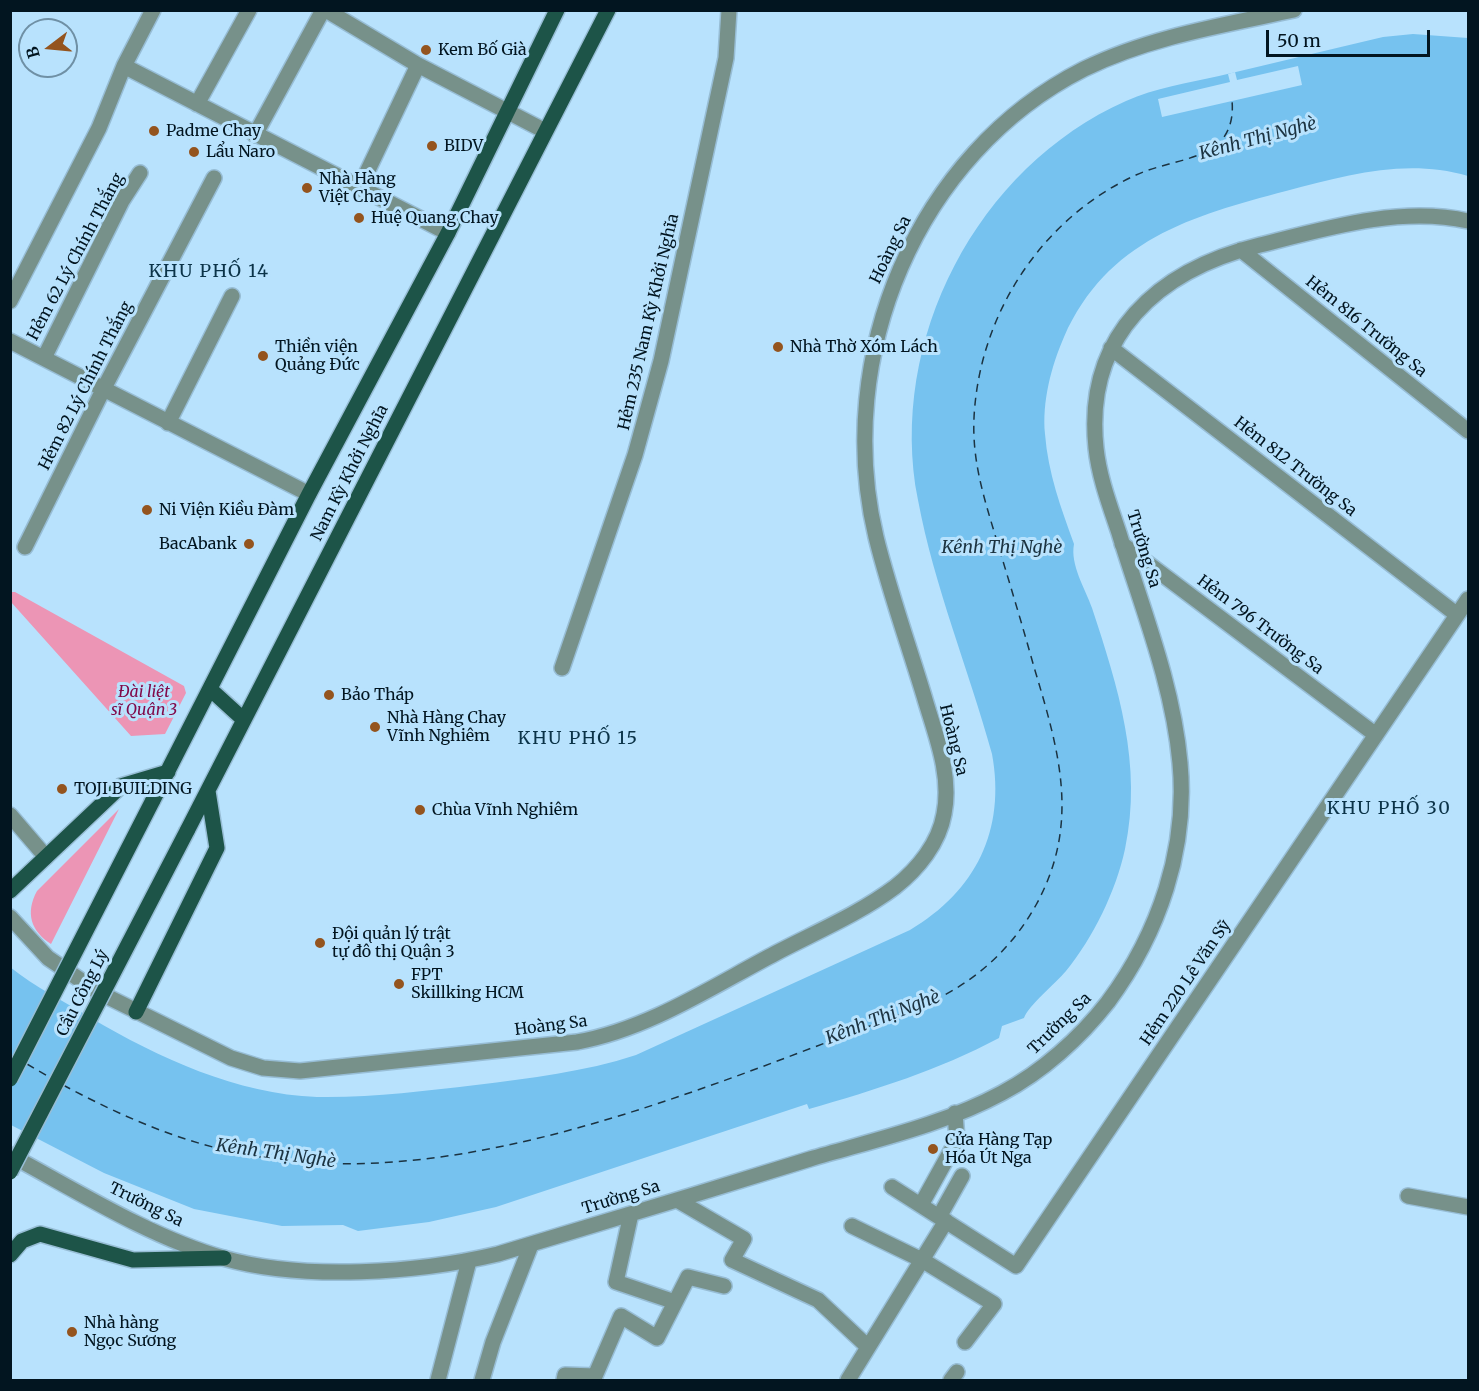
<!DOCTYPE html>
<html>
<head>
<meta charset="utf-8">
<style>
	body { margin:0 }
	#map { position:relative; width:1479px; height:1391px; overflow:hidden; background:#b8e2fd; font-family:Merriweather,serif }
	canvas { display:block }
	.frame { position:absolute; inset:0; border:12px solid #021520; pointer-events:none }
	.north { position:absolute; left:18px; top:18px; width:60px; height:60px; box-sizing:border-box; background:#b8e2fd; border:2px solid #6f90a5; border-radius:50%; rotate:254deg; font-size:16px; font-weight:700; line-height:24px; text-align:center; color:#021520 }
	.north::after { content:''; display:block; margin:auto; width:21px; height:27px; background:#94541e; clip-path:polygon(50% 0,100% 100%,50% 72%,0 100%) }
	.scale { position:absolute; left:1266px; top:30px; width:164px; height:27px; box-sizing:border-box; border:3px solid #021520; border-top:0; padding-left:8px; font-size:18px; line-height:21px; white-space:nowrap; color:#021520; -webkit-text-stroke:4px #b8e2fd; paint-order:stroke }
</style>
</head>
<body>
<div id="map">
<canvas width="1479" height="1391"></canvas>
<div class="frame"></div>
<div class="north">B</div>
<div class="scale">50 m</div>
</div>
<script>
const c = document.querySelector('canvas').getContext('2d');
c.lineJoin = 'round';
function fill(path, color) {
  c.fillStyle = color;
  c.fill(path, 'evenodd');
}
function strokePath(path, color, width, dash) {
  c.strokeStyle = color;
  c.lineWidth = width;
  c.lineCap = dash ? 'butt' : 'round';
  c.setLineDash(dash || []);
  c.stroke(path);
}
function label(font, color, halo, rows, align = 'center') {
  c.font = font + ' Merriweather,serif';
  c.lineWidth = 6;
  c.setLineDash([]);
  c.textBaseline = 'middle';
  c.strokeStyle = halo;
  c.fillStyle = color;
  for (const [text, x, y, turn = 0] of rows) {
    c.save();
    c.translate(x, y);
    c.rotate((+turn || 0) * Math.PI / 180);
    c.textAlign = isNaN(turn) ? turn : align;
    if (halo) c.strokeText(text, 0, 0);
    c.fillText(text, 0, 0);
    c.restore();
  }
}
const green = new Path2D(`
	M 11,592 L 15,592 L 184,686 L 186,693 L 165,734 L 131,736 L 11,602 Z
	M 119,809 L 51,944 C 31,931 25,913 37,891 Z`);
const water = new Path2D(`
	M 1413,34 L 1468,38 L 1468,176 C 1406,158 1347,175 1286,191 C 1191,216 1107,240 1064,337 C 1051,367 1042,402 1045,434 C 1048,473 1061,508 1074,544 C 1070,565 1085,588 1092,608 C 1118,687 1143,765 1125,849 C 1116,891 1093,938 1066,971 C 1056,983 1028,1006 1024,1018 L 1002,1026 L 999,1038 C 939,1070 875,1090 809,1109 L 807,1104 L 496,1207 L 429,1222 L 358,1231 L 343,1225 L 282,1226 L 194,1209 L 104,1173 L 11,1125 L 10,967 C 35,987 65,1002 91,1018 C 159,1058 237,1094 317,1097 C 370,1098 423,1091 476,1085 C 531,1078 584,1072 636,1055 L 910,930 C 976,891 1006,830 992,754 C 969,670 934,586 918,500 C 887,341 977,167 1126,101 C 1155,88 1188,83 1219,76 C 1274,63 1328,50 1383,37 Z`);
const pier = new Path2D(`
	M 1298,66 L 1302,85 L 1162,117 L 1158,99 L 1230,82 L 1228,74 L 1235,72 L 1237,80 Z`);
const ferry = new Path2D(`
	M 27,1064 L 51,1078
	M 63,1085 C 123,1117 182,1143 249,1155 C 464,1196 711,1084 910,1011 C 964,990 1007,957 1036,905 C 1081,823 1059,751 1034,667 C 1022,624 1009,581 996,538 C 984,498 972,461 974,418 C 979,314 1042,218 1136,175 C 1160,164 1188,162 1211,149 C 1228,139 1234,120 1232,101`);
const minor = new Path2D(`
	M 326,10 L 418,65 L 545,131
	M 124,66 L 448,233
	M 197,104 L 249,10
	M 255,135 L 323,10
	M 359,189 L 418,65
	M 1241,250 L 1468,431
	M 10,301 L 99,128 L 124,66 L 153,10
	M 10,341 L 309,494
	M 1111,348 L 1456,614
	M 44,358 L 122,201 L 140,173
	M 168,423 L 232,296
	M 1122,544 L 1376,735
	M 25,547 L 103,390 L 214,178
	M 562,668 L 635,455 L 661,361 L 726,58 L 729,10
	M 10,815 L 46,857
	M 10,917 L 48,958 L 98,992 L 231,1058 L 263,1068 L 300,1071 L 577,1042 C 649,1029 713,986 776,953 C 816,932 859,914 895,887 C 918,869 939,843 944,814 C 952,774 935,734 924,696 C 908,643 889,590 876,537 C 833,357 916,154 1084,69 C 1149,37 1224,25 1294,10
	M 10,1155 C 77,1191 150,1237 223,1258 C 303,1281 418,1273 498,1254 C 603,1223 706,1191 810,1159 C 874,1140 943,1125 1002,1093 C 1042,1072 1080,1038 1108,1002 C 1159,933 1188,849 1180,763 C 1173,684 1142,608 1119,533 C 1110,506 1099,477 1096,448 C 1084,335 1158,270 1260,245 C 1327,228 1400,206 1468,221
	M 892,1187 L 1016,1266 L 1468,599
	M 1408,1196 L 1468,1207
	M 677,1200 L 744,1239 L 732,1260 L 818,1300 L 868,1347
	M 921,1205 L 957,1140 L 955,1113
	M 631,1214 L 616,1282 L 675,1302
	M 939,1217 L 962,1176
	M 852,1226 L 922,1260 L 994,1304 L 965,1342
	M 438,1380 L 469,1261
	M 482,1380 L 493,1342 L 531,1245
	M 564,1380 L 565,1375 L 595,1376 L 621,1316 L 657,1338 L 688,1277 L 724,1286
	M 848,1380 L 946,1221
	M 951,1380 L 957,1372`);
const major = new Path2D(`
	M 210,689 L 244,720
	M 152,802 L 309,494 L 448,233 L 557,10
	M 187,831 L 608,10
	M 10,891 L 121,786 L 168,772
	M 136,1012 L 217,848 L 208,791
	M 10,1255 L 22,1241 L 40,1234 L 133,1260 L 224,1258`);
const majorBridge = new Path2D(`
	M 10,1079 L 152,802
	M 10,1172 L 187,831`);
const markers = [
	[426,50,6,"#94541e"],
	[154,131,6,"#94541e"],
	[432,146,6,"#94541e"],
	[194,152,6,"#94541e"],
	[307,188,6,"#94541e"],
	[359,218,6,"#94541e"],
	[778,347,6,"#94541e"],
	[263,356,6,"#94541e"],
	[147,510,6,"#94541e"],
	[249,544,6,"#94541e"],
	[329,695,6,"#94541e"],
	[375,727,6,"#94541e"],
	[62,789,6,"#94541e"],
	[420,810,6,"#94541e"],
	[320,943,6,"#94541e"],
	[399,984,6,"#94541e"],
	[933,1149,6,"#94541e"],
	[72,1332,6,"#94541e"]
];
const poiNames = [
	["Kem Bố Già",438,50],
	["Padme Chay",166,131],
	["BIDV",444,146],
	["Lẩu Naro",206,152],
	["Nhà Hàng",319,179],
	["Việt Chay",319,197],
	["Huệ Quang Chay",371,218],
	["Thiền viện",275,347],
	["Quảng Đức",275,365],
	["Nhà Thờ Xóm Lách",790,347],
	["Ni Viện Kiều Đàm",159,510],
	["BacAbank",237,544,"right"],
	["Bảo Tháp",341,695],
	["Nhà Hàng Chay",387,718],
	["Vĩnh Nghiêm",387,736],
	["TOJI BUILDING",74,789],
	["Chùa Vĩnh Nghiêm",432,810],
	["Đội quản lý trật",332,934],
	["tự đô thị Quận 3",332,952],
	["FPT",411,975],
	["Skillking HCM",411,993],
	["Cửa Hàng Tạp",945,1140],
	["Hóa Út Nga",945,1158],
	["Nhà hàng",84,1323],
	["Ngọc Sương",84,1341]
];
const streetNames = [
	["Hoàng Sa",891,250,-64],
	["Hẻm 62 Lý Chính Thắng",76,257,-62],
	["Hẻm 235 Nam Kỳ Khởi Nghĩa",649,322,-77],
	["Hẻm 816 Trường Sa",1366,327,39],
	["Hẻm 82 Lý Chính Thắng",86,386,-63],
	["Hẻm 812 Trường Sa",1295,467,38],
	["Nam Kỳ Khởi Nghĩa",350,473,-63],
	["Trường Sa",1143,549,73],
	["Hẻm 796 Trường Sa",1260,625,37],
	["Hoàng Sa",953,740,76],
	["Hẻm 220 Lê Văn Sỹ",1186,983,-56],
	["Cầu Công Lý",83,993,-63],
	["Trường Sa",1060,1024,-44],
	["Hoàng Sa",551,1026,-7],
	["Trường Sa",621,1198,-17],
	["Trường Sa",146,1205,26]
];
const parkNames = [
	["Đài liệt",144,692],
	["sĩ Quận 3",144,710]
];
const waterNames = [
	["Kênh Thị Nghè",1258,139,-15],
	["Kênh Thị Nghè",1002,548],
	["Kênh Thị Nghè",883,1018,-21],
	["Kênh Thị Nghè",276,1154,8]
];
const neighbourhoodNames = [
	["KHU PHỐ 14",209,272],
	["KHU PHỐ 15",578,739],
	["KHU PHỐ 30",1389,809]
];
fill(green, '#ec95b5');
fill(water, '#76c2ef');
fill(pier, '#b8e2fd');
strokePath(ferry, '#1c3341', 1.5, [8, 6]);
strokePath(minor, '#97bdd5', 18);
strokePath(major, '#97bdd5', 18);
strokePath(minor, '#77918a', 15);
strokePath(major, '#1d5448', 15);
strokePath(majorBridge, '#97bdd5', 18, []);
strokePath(majorBridge, '#1d5448', 15);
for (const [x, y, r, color] of markers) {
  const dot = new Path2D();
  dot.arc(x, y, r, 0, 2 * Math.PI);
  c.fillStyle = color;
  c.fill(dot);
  strokePath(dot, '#b8e2fd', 2);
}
label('16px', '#021520', '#b8e2fd', poiNames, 'left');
label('16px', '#021520', '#b8e2fd', streetNames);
label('italic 16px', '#810949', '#b8e2fd', parkNames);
label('italic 18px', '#1c3341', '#b8e2fd', waterNames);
c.letterSpacing = '1.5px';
label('18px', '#0b3348', '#b8e2fd', neighbourhoodNames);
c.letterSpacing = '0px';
</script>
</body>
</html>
